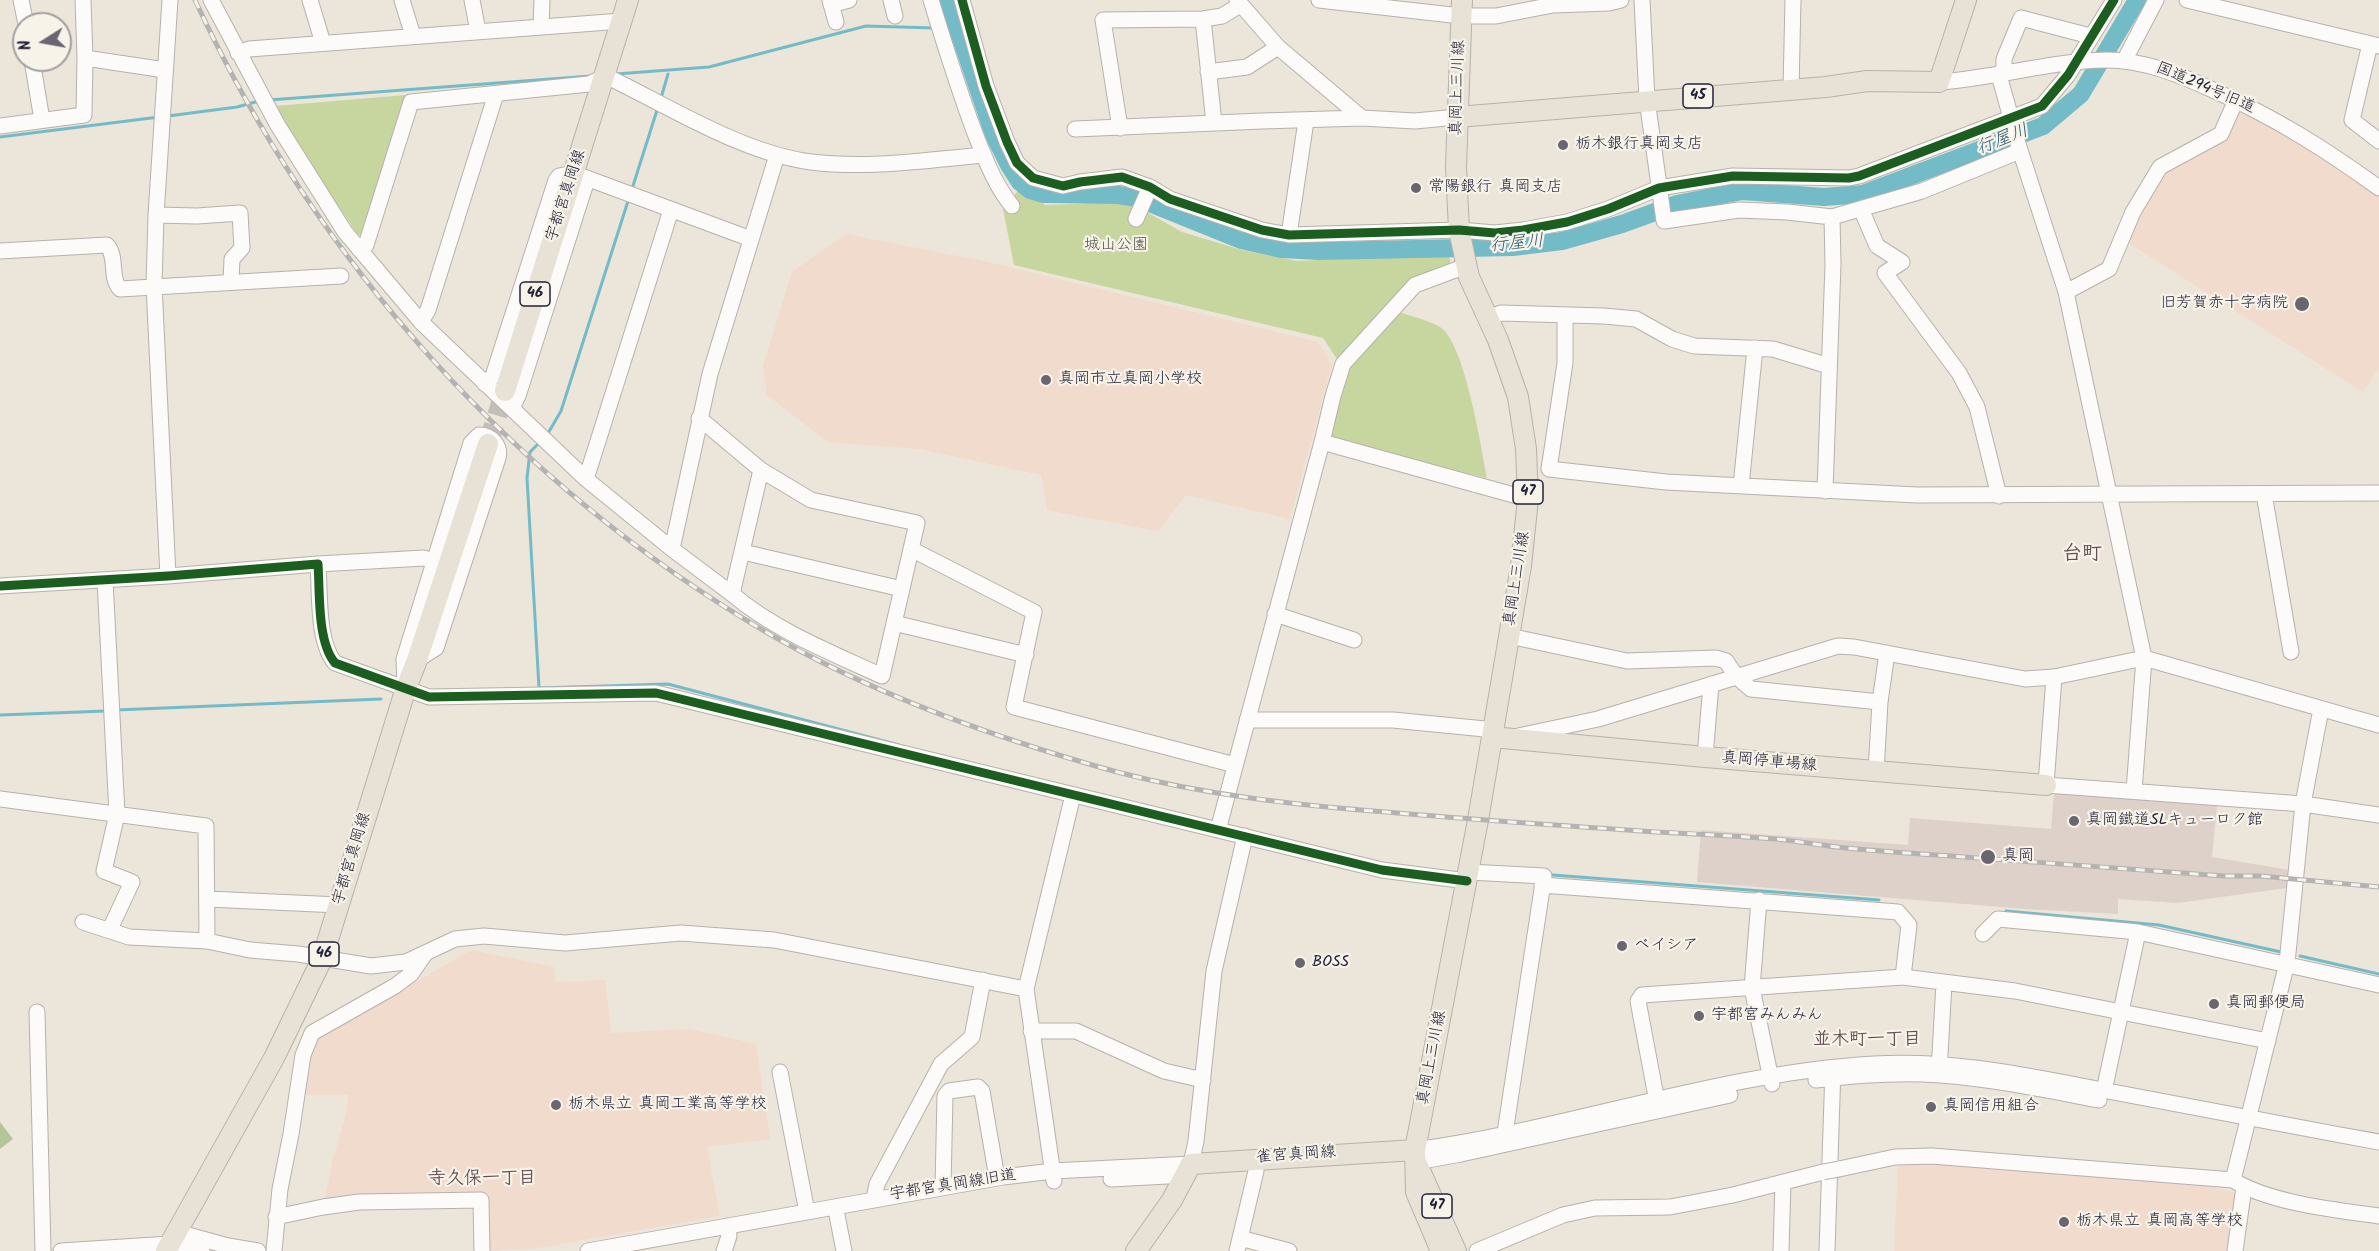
<!DOCTYPE html>
<html>
<head>
<meta charset="utf-8">
<style>
	body { margin:0 }
	#map { position:relative; width:2379px; height:1251px; overflow:hidden; background:#ece5d9; font-family:Kalam,sans-serif }
	canvas { display:block }
	.north { position:absolute; left:12px; top:12px; width:60px; height:60px; box-sizing:border-box; background:#f7f3e8; border:2px solid #a29fa3; border-radius:50%; rotate:259deg; font-size:16px; font-weight:700; line-height:24px; text-align:center; color:#22223b }
	.north::after { content:''; display:block; margin:auto; width:21px; height:27px; background:#696672; clip-path:polygon(50% 0,100% 100%,50% 72%,0 100%) }
</style>
</head>
<body>
<div id="map">
<canvas width="2379" height="1251"></canvas>
<div class="north">N</div>
</div>
<script>
const c = document.querySelector('canvas').getContext('2d');
c.lineJoin = 'round';
function fill(path, color) {
  c.fillStyle = color;
  c.fill(path, 'evenodd');
}
function strokePath(path, color, width, dash) {
  c.strokeStyle = color;
  c.lineWidth = width;
  c.lineCap = dash ? 'butt' : 'round';
  c.setLineDash(dash || []);
  c.stroke(path);
}
function label(font, color, halo, rows, align = 'center') {
  c.font = font + ' Kalam,"Klee One",sans-serif';
  c.lineWidth = 4.5;
  c.setLineDash([]);
  c.textBaseline = 'middle';
  c.strokeStyle = halo;
  c.fillStyle = color;
  for (const [text, x, y, turn = 0] of rows) {
    c.save();
    c.translate(x, y);
    c.rotate((+turn || 0) * Math.PI / 180);
    c.textAlign = isNaN(turn) ? turn : align;
    if (halo) c.strokeText(text, 0, 0);
    c.fillText(text, 0, 0);
    c.restore();
  }
}
const built = new Path2D(`
	M 2235,113 L 2272,123 L 2379,197 L 2379,367 L 2363,392 L 2127,242 L 2166,168 Z
	M 846,234 L 988,262 L 1318,342 L 1332,365 L 1290,519 L 1186,495 L 1158,531 L 1047,510 L 1041,475 L 920,449 L 828,442 L 767,395 L 763,366 L 792,272 Z
	M 471,950 L 554,967 L 555,982 L 605,980 L 611,1033 L 689,1029 L 756,1044 L 770,1139 L 707,1147 L 720,1216 L 532,1249 L 486,1251 L 484,1195 L 325,1200 L 332,1162 L 346,1115 L 348,1095 L 300,1095 L 314,1041 Z
	M 1931,1162 L 2201,1185 L 2236,1193 L 2229,1251 L 1894,1251 L 1898,1166 Z`);
const industrial = new Path2D(`
	M 2054,793 L 2217,806 L 2212,857 L 2289,870 L 2287,888 L 2177,903 L 2118,899 L 2118,914 L 2026,909 L 1697,882 L 1701,830 L 1908,845 L 1910,818 L 2051,829 Z`);
const green = new Path2D(`
	M 406,95 L 362,234 L 358,235 L 308,161 L 275,106 Z
	M 1021,187 L 1045,205 L 1116,203 L 1134,205 L 1182,232 L 1242,250 L 1297,261 L 1449,254 L 1451,265 L 1415,279 L 1339,362 L 1323,338 L 1014,265 L 1003,209 Z
	M 1396,311 C 1410,316 1428,320 1440,327 C 1465,343 1481,447 1487,478 L 1334,441 L 1329,435 L 1338,397 L 1350,369 Z`);
const forest = new Path2D(`
	M 0,1122 L 13,1139 L 0,1149 Z`);
const stream = new Path2D(`
	M 943,28 L 957,28
	M 616,74 L 709,67 L 866,26 L 934,28
	M 661,98 L 668,74
	M 269,100 L 591,76
	M 168,116 L 237,107 L 259,101
	M 0,137 L 159,117
	M 632,189 L 658,107
	M 547,435 L 561,411 L 629,198
	M 539,688 L 527,478 L 530,452 L 540,442
	M 539,688 L 668,684 L 899,745
	M 116,710 L 381,699
	M 0,715 L 106,711
	M 1553,875 L 1879,900
	M 2006,911 L 2159,925 L 2281,952
	M 2300,956 L 2379,974`);
const river = new Path2D(`
	M 948,0 L 994,135 L 1009,165 L 1020,182 L 1030,190 L 1043,194 L 1118,195 L 1137,198 L 1241,240 L 1281,249 L 1319,251 L 1513,247 L 1562,241 L 1622,224 L 1677,204 L 1742,191 L 1824,197 L 1863,194 L 2043,126 L 2081,94 L 2137,0`);
const majorTunnel = new Path2D(`
	M 488,444 L 505,391`);
const minor = new Path2D(`
	M 21,0 L 26,24
	M 211,0 L 277,124 L 345,232 L 421,322 L 586,479 L 672,549 L 732,594 L 761,470
	M 310,0 L 323,43
	M 402,0 L 413,36
	M 472,0 L 478,31
	M 830,0 L 836,22
	M 891,0 L 895,16
	M 931,0 C 945,46 959,91 976,136 C 986,161 995,185 1012,206
	M 962,0 L 986,86 L 1007,142 L 1017,163 L 1033,178 L 1063,186 L 1080,182 L 1122,177 L 1150,187 L 1170,199 L 1262,230 L 1289,235 L 1459,230 L 1495,233 L 1523,230 L 1567,222 L 1608,209 L 1659,188 L 1733,176 L 1849,178 L 1859,176 L 2042,106 L 2068,75 L 2114,0
	M 1237,0 L 1278,47 L 1362,118
	M 1319,0 L 1461,16 L 1496,16 L 1553,5 L 1609,3 L 1621,0
	M 1642,0 L 1647,100 L 1664,221 L 1739,210 L 1787,212 L 1832,217 L 1922,191 L 2020,151
	M 2187,0 L 2379,46
	M 831,5 L 849,0
	M 1203,19 L 1214,123
	M 541,27 L 542,0
	M 2370,44 L 2352,120 L 2379,141
	M 238,53 L 249,49 L 622,21
	M 85,58 L 165,70
	M 32,60 L 42,120
	M 2124,61 L 2156,0
	M 1208,72 L 1247,67 L 1278,47
	M 1999,75 L 2019,147 L 2066,292 L 2144,658 L 2134,791
	M 1999,75 L 2004,68 L 2004,59 L 2021,18 L 2090,36
	M 1939,82 C 1995,78 2051,61 2106,60 C 2144,60 2181,75 2215,91 C 2276,118 2325,149 2379,188
	M 1791,89 L 1793,0
	M 0,126 L 84,115 L 85,58 L 83,0
	M 1120,128 L 1103,20 L 1203,19 L 1222,16 L 1240,5
	M 1075,129 L 1262,121 L 1362,118 L 1415,121 L 1457,117
	M 1861,209 L 1877,246 L 1902,262 L 1885,273 L 1959,373 L 1977,407 L 1999,496
	M 156,215 L 197,216 L 240,213 L 242,248 L 232,259 L 231,281
	M 1136,219 L 1150,187
	M 1289,235 L 1306,121
	M 359,249 L 366,245 L 411,102 L 589,84 L 606,76 C 668,106 742,153 811,162 C 868,169 927,160 984,155
	M 0,251 L 107,245 C 118,258 109,277 120,289 L 341,276
	M 2066,292 L 2109,269 L 2133,212 L 2160,167 L 2221,134 L 2236,100
	M 1565,316 L 1565,363 L 1549,469 L 1666,482 L 1917,495 L 2379,493
	M 1488,318 L 1501,313 L 1604,316 L 1636,319 L 1672,339 L 1694,346 L 1773,349 L 1829,366
	M 421,322 L 428,310 L 496,94
	M 485,384 L 493,376 L 556,180 L 559,176 L 573,173 L 751,239
	M 512,408 L 518,396 L 587,180
	M 699,418 L 761,470 L 811,500 L 917,523 L 882,676 C 830,652 776,631 732,594
	M 1322,442 L 1528,499
	M 586,479 L 671,210
	M 1741,486 L 1755,348
	M 1825,491 L 1833,264 L 1832,217
	M 2264,494 L 2291,652
	M 672,549 L 710,374 L 777,155
	M 911,549 L 1034,612 L 1014,707 L 1235,765
	M 743,552 L 902,589
	M 318,564 L 424,558 L 433,561
	M 168,576 L 154,285 L 156,215 L 170,0
	M 105,580 L 117,814 L 104,871 L 132,882 L 110,929
	M 0,586 L 168,576 L 318,564 C 320,592 317,642 335,663 L 429,697 L 656,693 L 1382,870 L 1467,881
	M 1275,614 L 1354,640
	M 894,623 L 1026,655
	M 1509,636 L 1627,661 L 1716,658 L 1726,661 L 1736,676 L 1751,689 L 1880,702
	M 2054,677 L 2046,785 L 2303,804 L 2379,815
	M 405,685 L 404,659 L 471,443 L 479,435 C 492,435 501,446 498,458 L 436,648 L 417,660
	M 1247,720 L 1393,720 L 1485,729 L 1492,737
	M 1518,736 L 1598,719 L 1838,646 L 1854,647 L 2025,679 L 2054,677 L 2144,658 L 2379,725
	M 1705,757 L 1711,684
	M 1876,772 L 1880,702 L 1887,653
	M 0,799 L 206,826 L 207,941
	M 1218,830 L 1322,442 L 1333,396 L 1343,364 L 1415,285 L 1466,266
	M 1469,872 L 1544,876 L 1505,1133
	M 1542,885 L 1898,912 L 1909,925 L 1903,977
	M 208,899 L 339,905
	M 1759,900 L 1752,988 L 1772,1084
	M 83,922 L 129,937 L 207,941 L 250,950 L 298,954 L 371,966 L 406,962 L 455,939 L 484,936 L 565,943 L 681,933 L 774,940 L 1026,989
	M 1983,934 L 1998,919 L 2138,932 L 2379,985
	M 37,1012 L 43,1251
	M 1031,1031 L 1076,1031 L 1164,1071 L 1203,1080
	M 780,1072 L 807,1212
	M 1939,1072 L 1944,983
	M 1816,1080 C 1857,1075 1899,1072 1940,1075 C 1994,1079 2046,1090 2099,1100
	M 2104,1091 L 2138,932
	M 1658,1107 L 1638,1001 L 1642,995 L 1903,977 L 2015,991 L 2268,1041
	M 1415,1150 C 1569,1129 1718,1073 1874,1064 C 1955,1059 2033,1077 2113,1092 C 2201,1109 2290,1126 2379,1142
	M 1416,1162 L 1461,1154 L 1730,1095
	M 1839,1169 L 1895,1157 L 1932,1156 L 2233,1180 C 2269,1203 2336,1210 2379,1216
	M 1111,1179 L 1186,1175
	M 2233,1180 L 2287,963 L 2303,804 L 2321,709
	M 1054,1181 L 1026,989 L 1073,795
	M 943,1187 L 945,1096 L 949,1091 L 978,1087 L 982,1091 L 997,1178
	M 874,1199 L 877,1184 L 941,1064 L 972,1037 L 983,980
	M 837,1215 L 844,1251
	M 276,1217 L 323,1207 L 359,1202 L 481,1200 L 482,1251
	M 177,1232 L 228,1246 L 258,1251
	M 1240,1238 L 1289,1251
	M 61,1251 L 170,1244 L 202,1251
	M 274,1251 L 280,1189 L 291,1134 L 303,1055 L 312,1033 L 395,986 L 411,974 L 425,954
	M 588,1251 L 1003,1177 L 1053,1171 L 1191,1164 L 1196,1141 L 1214,971 L 1245,836
	M 724,1251 L 729,1236 L 728,1226
	M 1237,1251 L 1256,1171
	M 1477,1251 L 1563,1215 L 1595,1208 L 1670,1207 L 1733,1195 L 1823,1172
	M 1781,1251 L 1783,1182
	M 1827,1251 L 1833,1068
	M 2235,1251 L 2244,1187`);
const major = new Path2D(`
	M 1457,117 L 1826,87 L 1867,81 L 1939,82 L 1966,0
	M 505,391 L 628,0
	M 1492,737 L 1705,757 L 2046,785
	M 1417,1164 L 1456,1251
	M 166,1251 L 274,1058 L 322,959 L 406,688 L 417,660 L 488,444
	M 1136,1251 L 1172,1200 L 1191,1164 L 1415,1150
	M 1441,1251 L 1416,1192 L 1415,1150 L 1478,820 L 1521,566 L 1528,499 L 1526,449 L 1518,397 L 1498,340 L 1469,277 L 1459,230 L 1456,167 L 1462,0`);
const rail = new Path2D(`
	M 195,0 C 316,262 516,485 766,632 C 872,694 998,739 1117,772 C 1205,795 1295,805 1386,812 C 1476,820 1567,826 1657,832 C 1697,834 1736,836 1776,839 C 1799,841 1823,846 1846,848 C 1885,852 1925,854 1964,857 C 2051,863 2138,870 2224,876 L 2261,876 L 2379,887`);
const minorBridge = new Path2D(`
	M 1823,1172 L 1839,1169`);
const cycleway = new Path2D(`
	M 962,0 L 986,86 L 1007,142 L 1017,163 L 1033,178 L 1063,186 L 1080,182 L 1122,177 L 1150,187 L 1170,199 L 1262,230 L 1289,235 L 1459,230 L 1495,233 L 1523,230 L 1567,222 L 1608,209 L 1659,188 L 1733,176 L 1849,178 L 1859,176 L 2042,106 L 2068,75 L 2114,0
	M 0,586 L 168,576 L 318,564 C 320,592 317,642 335,663 L 429,697 L 656,693 L 1382,870 L 1467,881`);
const markers = [
	[1563,145,6,"#696672"],
	[1416,188,6,"#696672"],
	[2302,304,8,"#696672"],
	[1046,380,6,"#696672"],
	[2074,821,6,"#696672"],
	[1988,857,8,"#696672"],
	[1622,946,6,"#696672"],
	[1300,963,6,"#696672"],
	[2214,1004,6,"#696672"],
	[1699,1016,6,"#696672"],
	[556,1105,6,"#696672"],
	[1931,1107,6,"#696672"],
	[2064,1222,6,"#696672"]
];
const shields = [
	[1698,96,30],
	[535,294,30],
	[1528,492,30],
	[324,954,30],
	[1437,1206,30]
];
const shieldNames = [
	["45",1698,96],
	["46",535,294],
	["47",1528,492],
	["46",324,954],
	["47",1437,1206]
];
const streetNames = [
	["真岡上三川線",1459,88,-88],
	["国道294号旧道",2205,89,23],
	["宇都宮真岡線",567,196,-72],
	["真岡上三川線",1518,579,-81],
	["真岡停車場線",1769,763,5],
	["宇都宮真岡線",353,859,-73],
	["真岡上三川線",1433,1058,-79],
	["雀宮真岡線",1296,1156,-4],
	["宇都宮真岡線旧道",953,1186,-9]
];
const poiNames = [
	["栃木銀行真岡支店",1575,145],
	["常陽銀行 真岡支店",1428,188],
	["旧芳賀赤十字病院",2288,304,"right"],
	["真岡市立真岡小学校",1058,380],
	["真岡鐵道SLキューロク館",2086,821],
	["真岡",2002,857],
	["ベイシア",1634,946],
	["BOSS",1312,963],
	["真岡郵便局",2226,1004],
	["宇都宮みんみん",1711,1016],
	["栃木県立 真岡工業高等学校",568,1105],
	["真岡信用組合",1943,1107],
	["栃木県立 真岡高等学校",2076,1222]
];
const parkNames = [
	["城山公園",1116,246]
];
const waterNames = [
	["行屋川",2003,141,-21],
	["行屋川",1517,245,-5]
];
const neighbourhoodNames = [
	["並木町一丁目",1867,1041],
	["寺久保一丁目",482,1180]
];
const quarterNames = [
	["台町",2082,556]
];
fill(built, '#f0dbcc');
fill(industrial, '#ddd1c9');
fill(green, '#c7d59f');
fill(forest, '#b4c698');
strokePath(stream, '#74bbc8', 3);
strokePath(river, '#74bbc8', 18);
strokePath(majorTunnel, '#c4beb9', 20, [20, 10]);
strokePath(minor, '#b6b1ac', 17);
strokePath(major, '#b6b1ac', 22);
strokePath(minor, '#fcfbf9', 15);
strokePath(major, '#e7e2d5', 20);
strokePath(rail, '#b4b3b4', 5);
strokePath(rail, '#f7f3e8', 3, [9]);
strokePath(minorBridge, '#b6b1ac', 17, []);
strokePath(minorBridge, '#fcfbf9', 15);
strokePath(cycleway, '#1b5e20', 9);
for (const [x, y, r, color] of markers) {
  const dot = new Path2D();
  dot.arc(x, y, r, 0, 2 * Math.PI);
  c.fillStyle = color;
  c.fill(dot);
  strokePath(dot, '#f7f3e8', 2);
}
for (const [x, y, w] of shields) {
  const box = new Path2D();
  box.roundRect(x - w / 2, y - 12, w, 24, 4.5);
  c.fillStyle = '#f7f3e8';
  c.fill(box);
  strokePath(box, '#22223b', 1.5);
}
label('bold 15px', '#22223b', null, shieldNames);
label('16px', '#22223b', '#f7f3e8', streetNames);
label('16px', '#22223b', '#f7f3e8', poiNames, 'left');
label('16px', '#4a544b', '#f7f3e8', parkNames);
label('italic 18px', '#2e5870', '#f7f3e8', waterNames);
label('bold 18px', '#675056', '#f7f3e8', neighbourhoodNames);
label('bold 20px', '#675056', '#f7f3e8', quarterNames);
</script>
</body>
</html>
